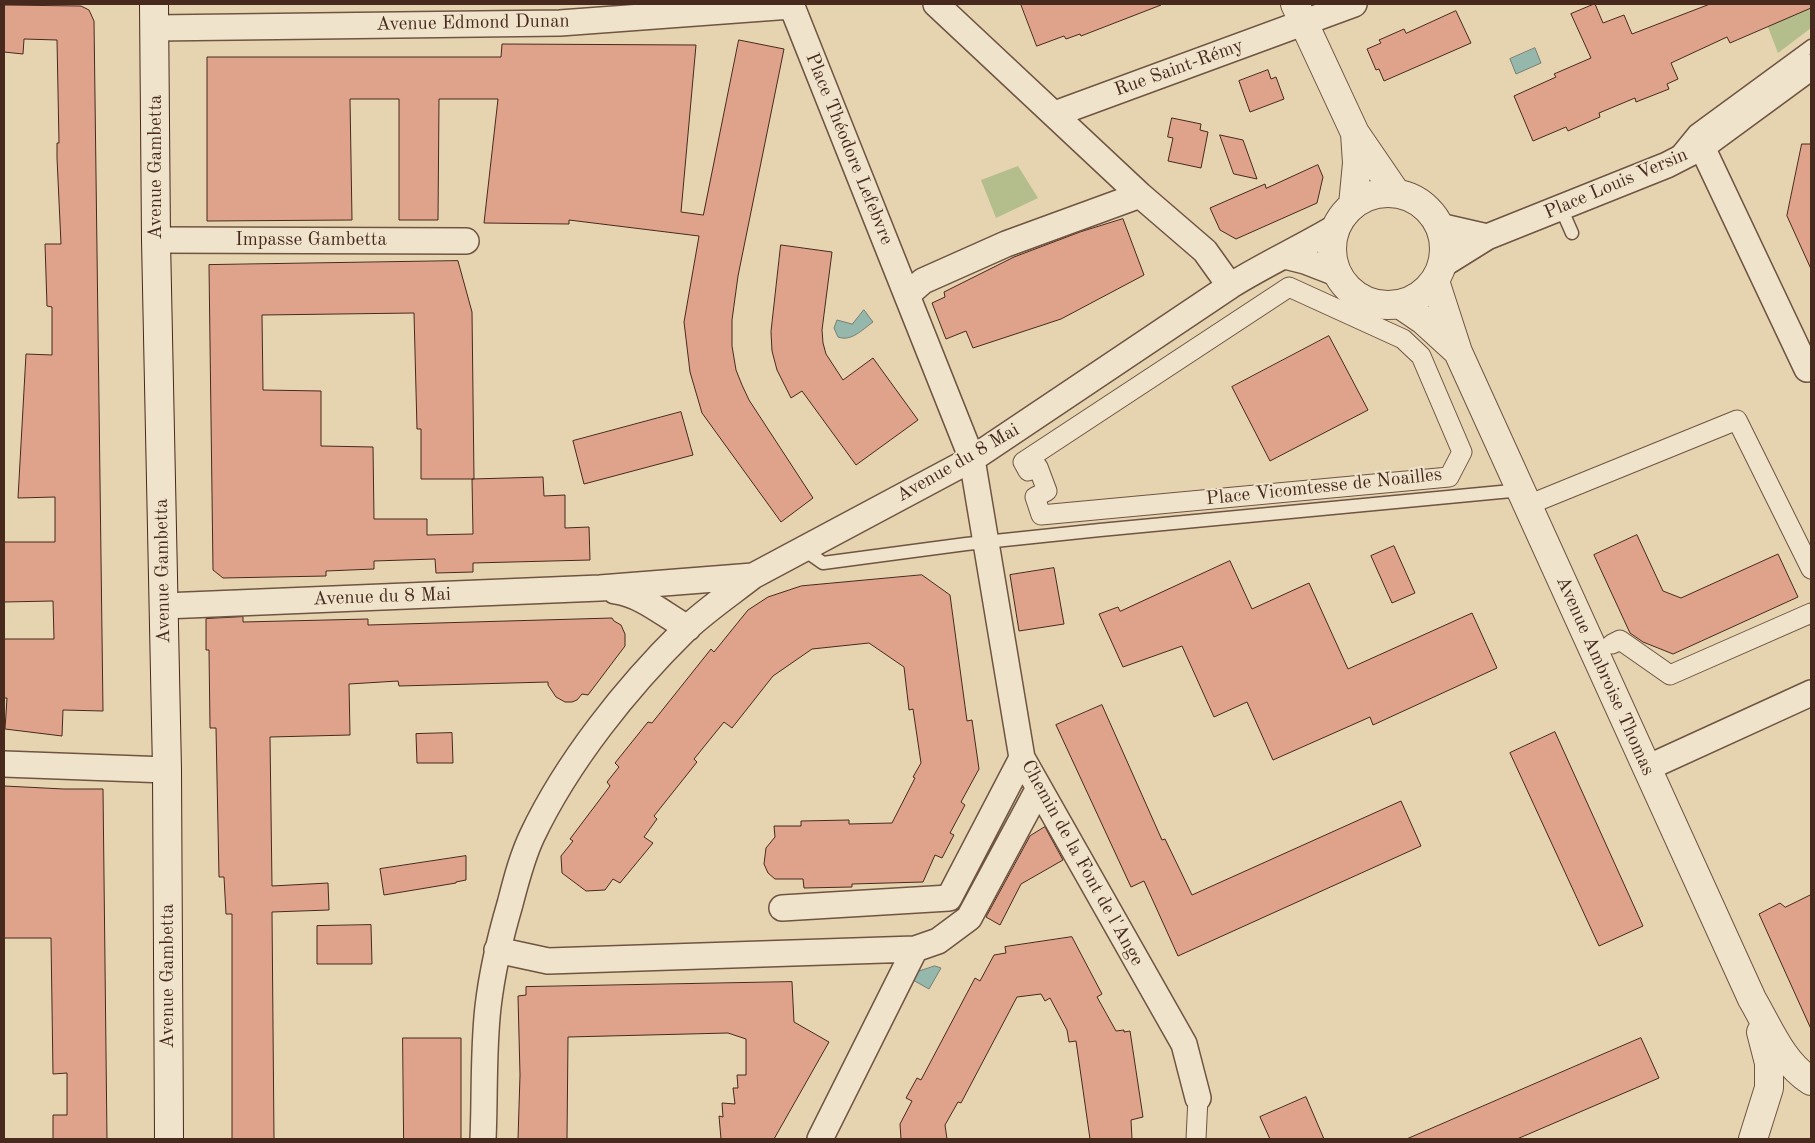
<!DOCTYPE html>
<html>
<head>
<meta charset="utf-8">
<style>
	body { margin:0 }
	#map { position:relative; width:1815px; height:1143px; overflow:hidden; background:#e6d4b1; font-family:"Old Standard TT",serif }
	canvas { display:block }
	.frame { position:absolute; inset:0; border:5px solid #47291d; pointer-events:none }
</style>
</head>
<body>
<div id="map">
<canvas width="1815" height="1143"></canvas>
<div class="frame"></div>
</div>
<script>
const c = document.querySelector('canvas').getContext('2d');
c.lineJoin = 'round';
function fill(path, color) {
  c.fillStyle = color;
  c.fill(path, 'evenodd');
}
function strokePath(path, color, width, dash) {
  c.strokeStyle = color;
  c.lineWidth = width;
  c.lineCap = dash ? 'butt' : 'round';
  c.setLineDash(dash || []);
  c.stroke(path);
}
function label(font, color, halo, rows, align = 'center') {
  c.font = font + ' "Old Standard TT",serif';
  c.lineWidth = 4;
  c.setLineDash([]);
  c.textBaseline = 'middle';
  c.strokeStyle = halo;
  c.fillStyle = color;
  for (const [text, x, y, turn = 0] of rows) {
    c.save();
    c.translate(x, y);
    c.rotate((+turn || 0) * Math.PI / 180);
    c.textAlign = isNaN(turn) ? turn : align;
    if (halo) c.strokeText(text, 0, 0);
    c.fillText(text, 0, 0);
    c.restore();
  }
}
const green = new Path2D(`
	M 1759,4 L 1811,4 L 1811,28 L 1778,53 Z
	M 1018,166 L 1038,198 L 996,218 L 981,180 Z`);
const water = new Path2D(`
	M 1535,48 L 1541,63 L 1516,74 L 1510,59 Z
	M 864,310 L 873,322 C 862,330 851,342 838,337 L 834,328 L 837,320 L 852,324 Z
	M 935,966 L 941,968 L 929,989 L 911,979 L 914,973 Z`);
const building = new Path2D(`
	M 1021,4 L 1160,4 L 1161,5 L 1081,36 L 1080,34 L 1066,39 L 1064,36 L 1037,46 Z
	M 1595,4 L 1603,23 L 1624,15 L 1632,34 L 1710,4 L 1811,4 L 1811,8 L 1730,43 L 1727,37 L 1671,63 L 1678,79 L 1667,84 L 1669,89 L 1636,102 L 1635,98 L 1599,113 L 1600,117 L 1568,131 L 1566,127 L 1533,141 L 1514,96 L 1556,77 L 1554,74 L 1591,58 L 1571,14 Z
	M 4,5 L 81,6 L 89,10 L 94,21 L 103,711 L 63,710 L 62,736 L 5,729 L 7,698 L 4,698 L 4,639 L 54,639 L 53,601 L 4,602 L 4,542 L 55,542 L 55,497 L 18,498 L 26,354 L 52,355 L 52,307 L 47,306 L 45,244 L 61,244 L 57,158 L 57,143 L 59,143 L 57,40 L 24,39 L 23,54 L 4,52 Z
	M 1456,11 L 1471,43 L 1384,81 L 1379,69 L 1376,70 L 1367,49 L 1381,43 L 1379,40 L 1404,29 L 1406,33 Z
	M 739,40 L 784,49 L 738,276 L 732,320 L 732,346 L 736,370 L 742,385 L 749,400 L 813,498 L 781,522 L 702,413 L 690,372 L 684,322 L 699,236 L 569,220 L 569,224 L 484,223 L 498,99 L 439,99 L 438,220 L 399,220 L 399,99 L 350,99 L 352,220 L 207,221 L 207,57 L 501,57 L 502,44 L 696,45 L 681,212 L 703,215 Z
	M 1268,70 L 1271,79 L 1276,77 L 1284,99 L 1250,112 L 1239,81 Z
	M 1172,118 L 1201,124 L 1200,130 L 1208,132 L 1201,168 L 1168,161 L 1173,138 L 1168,137 Z
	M 1220,135 L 1243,140 L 1257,179 L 1234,174 Z
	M 1802,144 L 1811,144 L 1811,269 L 1787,216 Z
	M 1318,165 L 1323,177 L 1317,203 L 1236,239 L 1220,230 L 1210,208 L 1265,184 L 1266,188 Z
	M 1123,219 L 1144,275 L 1061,319 L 973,348 L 966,331 L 946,339 L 932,303 L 945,297 L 944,292 L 1014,257 L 1080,232 Z
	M 781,245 L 832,252 L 822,330 L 823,343 L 826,354 L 843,380 L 873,358 L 918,420 L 856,465 L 802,391 L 791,398 L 777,370 L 772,351 L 771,332 Z
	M 458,261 L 472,312 L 474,479 L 421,479 L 421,429 L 417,429 L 414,313 L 262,315 L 263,390 L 321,391 L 321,446 L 373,447 L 374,519 L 427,519 L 427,535 L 473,534 L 472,479 L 543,477 L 544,496 L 565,495 L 565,528 L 589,527 L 590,560 L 473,563 L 473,572 L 436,573 L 435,559 L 374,561 L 374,569 L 326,571 L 326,576 L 223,578 L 213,570 L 209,265 Z
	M 1329,336 L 1368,410 L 1270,461 L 1232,387 Z
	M 681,412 L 693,455 L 584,484 L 573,441 Z
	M 1637,535 L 1663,591 L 1681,598 L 1778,554 L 1798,597 L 1673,654 L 1643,642 L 1630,633 L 1594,555 Z
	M 1394,546 L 1415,593 L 1392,603 L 1371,556 Z
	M 1230,561 L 1252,609 L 1309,583 L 1348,669 L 1472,613 L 1497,668 L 1373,725 L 1370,717 L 1273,760 L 1247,702 L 1214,717 L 1182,646 L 1123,667 L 1099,614 L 1118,607 L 1120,611 Z
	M 1054,568 L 1064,624 L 1019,631 L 1010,575 Z
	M 922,575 L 950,595 L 967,721 L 972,720 L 979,769 L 961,802 L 965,805 L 950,833 L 954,835 L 942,858 L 935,855 L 923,882 L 852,884 L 852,887 L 804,888 L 803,879 L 775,879 L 768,873 L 764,864 L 766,848 L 775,837 L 774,826 L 801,826 L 801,821 L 849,820 L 849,824 L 892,823 L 915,778 L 913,777 L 921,763 L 913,709 L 909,710 L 904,667 L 869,643 L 812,649 L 773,676 L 732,728 L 724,722 L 694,759 L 697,762 L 654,816 L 657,819 L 644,837 L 653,843 L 620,883 L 613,879 L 605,890 L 586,891 L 562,873 L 561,856 L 573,841 L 570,839 L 610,786 L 607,782 L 619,767 L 615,763 L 648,722 L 652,723 L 711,649 L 714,652 L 748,610 L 768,597 L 801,586 Z
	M 243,617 L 243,622 L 368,619 L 368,625 L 612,618 L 614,621 L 621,625 L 625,634 L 625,646 L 588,695 L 582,694 L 577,700 L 572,702 L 565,702 L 556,697 L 548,685 L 548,682 L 399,686 L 398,681 L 349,684 L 350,735 L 270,737 L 272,886 L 328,883 L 329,910 L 272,912 L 274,1139 L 232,1139 L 232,914 L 226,914 L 224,877 L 219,877 L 216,728 L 210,728 L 209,650 L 206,650 L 206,619 Z
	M 1102,705 L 1162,840 L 1165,839 L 1192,895 L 1401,801 L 1421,846 L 1178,956 L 1144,881 L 1131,887 L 1056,725 Z
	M 1555,732 L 1643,926 L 1599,946 L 1510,753 Z
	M 452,733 L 453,763 L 417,763 L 416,734 Z
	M 4,786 L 64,789 L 103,789 L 107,1139 L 53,1139 L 53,1115 L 67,1115 L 67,1073 L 53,1074 L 51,938 L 4,938 Z
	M 1045,827 L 1063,860 L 1021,884 L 1000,925 L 986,917 L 1030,836 Z
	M 466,856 L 466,880 L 456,882 L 456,883 L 384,895 L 380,869 Z
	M 1811,895 L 1811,1029 L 1759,914 L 1780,903 L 1785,907 Z
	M 371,925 L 372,964 L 317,964 L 317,926 Z
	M 1072,937 L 1102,994 L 1097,997 L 1116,1031 L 1124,1030 L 1124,1032 L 1130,1031 L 1143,1117 L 1131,1120 L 1132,1139 L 1090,1139 L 1076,1041 L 1069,1042 L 1067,1030 L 1050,998 L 1045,1001 L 1041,994 L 1017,997 L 961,1103 L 958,1102 L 945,1125 L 947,1139 L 901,1139 L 900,1124 L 912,1101 L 906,1098 L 917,1078 L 921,1080 L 975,978 L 980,981 L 994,955 L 1006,953 L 1005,947 Z
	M 792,982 L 794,1022 L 829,1042 L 774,1139 L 721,1139 L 719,1116 L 723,1117 L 722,1103 L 735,1104 L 733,1088 L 738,1088 L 737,1075 L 746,1075 L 746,1039 L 728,1033 L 568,1037 L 567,1139 L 518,1139 L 520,1075 L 518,996 L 526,995 L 526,987 Z
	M 403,1038 L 461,1038 L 461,1139 L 404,1139 Z
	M 1641,1038 L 1659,1078 L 1517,1139 L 1407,1139 Z
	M 1306,1097 L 1324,1139 L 1270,1139 L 1260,1117 Z`);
const service = new Path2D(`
	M 1677,153 L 1695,131 L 1811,46
	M 1561,208 L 1572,233
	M 803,549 L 823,563 L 966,544 L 1100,530 L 1522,490`);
const pedestrian = new Path2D(`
	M 1289,287 L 1403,339 L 1421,356 L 1462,452 L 1449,477 L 1041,515 L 1035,497 L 1047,491 L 1038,467 L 1028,471 L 1023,462 Z
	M 1528,505 L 1737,420 L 1811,569
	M 1612,644 L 1620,640 L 1670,675 L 1811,613 L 1811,615
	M 1196,1139 L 1198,1098`);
const minor = new Path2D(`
	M 791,4 L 972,459 L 1022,758 L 1184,1044 L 1198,1098
	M 936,4 L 1140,195 L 1205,251 L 1230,286
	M 155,28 L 560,23 L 791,6
	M 1055,114 L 1354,4
	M 1702,147 L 1807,369
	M 1439,226 L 1487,237
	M 156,240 L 466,241
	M 1285,256 L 1305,261 L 1336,273
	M 1442,265 L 1487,237 L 1667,165 L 1702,147 L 1811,67
	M 907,295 L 923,281 L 1006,244 L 1140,195
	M 615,591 C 643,595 664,615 688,628
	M 164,606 L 600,588 L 753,576 L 972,459 L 1230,286 C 1265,264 1301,248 1336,227
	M 4,764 L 167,770
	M 1647,768 L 1811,693
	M 782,908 L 949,898 L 1022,758
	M 915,949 L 938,941 L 969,918 L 1039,788
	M 497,950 L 548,961 L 915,949 L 820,1139
	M 483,1139 C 485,1096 483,1051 488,1007 C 492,972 500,938 510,904 C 516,881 522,857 532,836 C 567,762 627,687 685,630 C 706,610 730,594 753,576`);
const tertiary = new Path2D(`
	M 1295,4 L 1355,133 L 1396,193
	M1332 249a56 56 0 1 1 112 0a56 56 0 1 1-112 0Z
	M 1353,205 L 1357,163 L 1355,133
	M 1435,281 L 1458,352 L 1752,999 C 1769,1028 1782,1063 1811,1081
	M 1401,305 L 1423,320 L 1457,351
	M 1753,1139 L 1769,1088 L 1769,1063 L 1761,1032`);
const secondary = new Path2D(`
	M 154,4 L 156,240 L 167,770 L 169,1139`);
const streetNames = [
	["Avenue Edmond Dunan",473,23,-1],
	["Rue Saint-Rémy",1179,68,-20],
	["Place Théodore Lefebvre",849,149,68],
	["Avenue Gambetta",156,167,-90],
	["Place Louis Versin",1616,184,-23],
	["Impasse Gambetta",311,240],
	["Avenue du 8 Mai",958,463,-30],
	["Place Vicomtesse de Noailles",1324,487,-6],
	["Avenue Gambetta",163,571,-91],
	["Avenue du 8 Mai",382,597,-2],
	["Avenue Ambroise Thomas",1605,676,66],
	["Chemin de la Font de l'Ange",1082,863,61],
	["Avenue Gambetta",168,976,-90]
];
fill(green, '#b4bd8c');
fill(water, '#96b8ac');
strokePath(water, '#767f73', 1);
fill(building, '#dfa38b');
strokePath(building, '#47291d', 1);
strokePath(service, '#6f5442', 15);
strokePath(pedestrian, '#6f5442', 21);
strokePath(minor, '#6f5442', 28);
strokePath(tertiary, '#6f5442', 30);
strokePath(secondary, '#47291d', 30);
strokePath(service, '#efe3cc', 12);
strokePath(pedestrian, '#efe3cc', 19);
strokePath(minor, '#efe3cc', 25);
strokePath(tertiary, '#efe3cc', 28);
strokePath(secondary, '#efe3cc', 28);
label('19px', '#47291d', '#efe3cc', streetNames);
</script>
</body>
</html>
